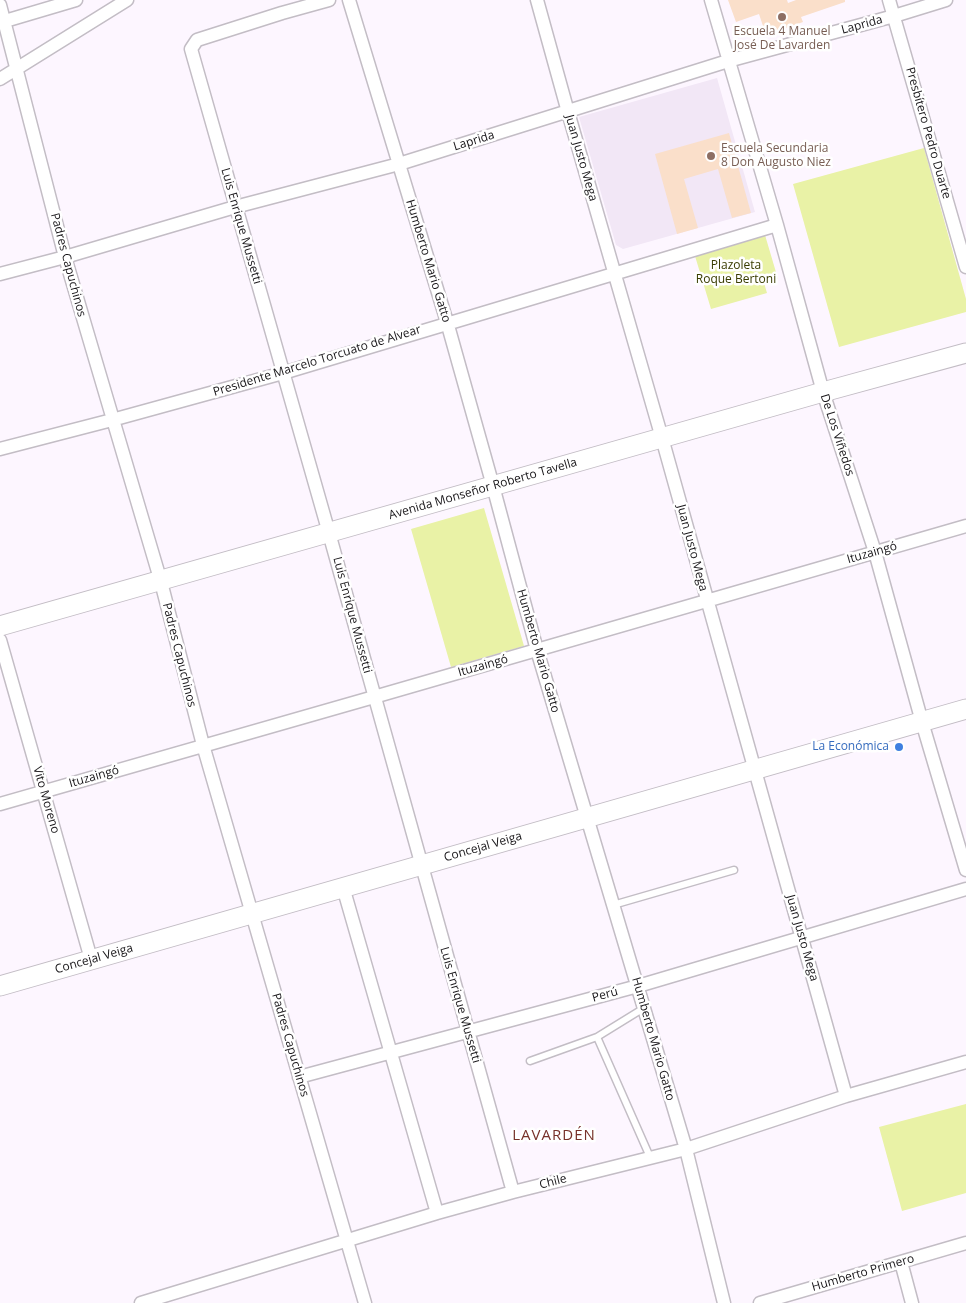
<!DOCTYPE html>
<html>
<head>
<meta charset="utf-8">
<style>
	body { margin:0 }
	canvas { display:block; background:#fdf6ff }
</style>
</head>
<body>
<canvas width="966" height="1303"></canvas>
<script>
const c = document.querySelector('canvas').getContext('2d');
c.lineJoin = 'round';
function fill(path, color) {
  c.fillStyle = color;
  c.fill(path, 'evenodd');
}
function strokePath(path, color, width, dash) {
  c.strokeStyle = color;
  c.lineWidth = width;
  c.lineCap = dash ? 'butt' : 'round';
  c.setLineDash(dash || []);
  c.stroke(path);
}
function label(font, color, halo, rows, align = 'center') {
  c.font = font + ' "Open Sans",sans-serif';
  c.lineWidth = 5;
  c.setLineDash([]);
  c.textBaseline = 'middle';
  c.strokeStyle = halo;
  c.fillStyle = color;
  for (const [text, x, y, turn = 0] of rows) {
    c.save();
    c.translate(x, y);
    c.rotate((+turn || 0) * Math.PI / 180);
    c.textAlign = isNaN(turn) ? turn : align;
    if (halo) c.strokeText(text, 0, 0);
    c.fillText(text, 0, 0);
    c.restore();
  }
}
const built = new Path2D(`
	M 717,78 L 755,212 L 623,249 L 616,245 L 579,117 Z`);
const green = new Path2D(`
	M 924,148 L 966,299 L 966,312 L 839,347 L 793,184 Z
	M 765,235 L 778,279 L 764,283 L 767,293 L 711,309 L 695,256 Z
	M 484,508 L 524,646 L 451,667 L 411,529 Z
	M 966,1104 L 966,1193 L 902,1211 L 879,1127 Z`);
const building = new Path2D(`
	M 728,0 L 787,0 L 788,3 L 796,0 L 845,0 L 845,2 L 801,17 L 803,22 L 766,35 L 759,14 L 736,22 Z
	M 729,133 L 751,213 L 732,218 L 718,169 L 684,179 L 698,228 L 677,234 L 655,154 Z`);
const lane = new Path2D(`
	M 613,905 L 734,870
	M 597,1037 L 650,1157
	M 530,1061 L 597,1037 L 644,1008`);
const street = new Path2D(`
	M 329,0 L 282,13 L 197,40 L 191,49 L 329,533 L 513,1192
	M 349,0 L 447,322 L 493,486 L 537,650 L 686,1149 L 724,1303
	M 537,0 L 568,112 L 662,438 L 846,1096
	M 711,0 L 777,225 L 823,392 L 875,552 L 922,722 L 966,870
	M 889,0 L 966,267
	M 0,5 L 65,257 L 161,582 L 203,745 L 365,1303
	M 5,21 L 76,0
	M 0,79 L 127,0
	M 0,274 L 65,257 L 235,207 L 399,164 L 728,61 L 894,16 L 946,0
	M 0,449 L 112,420 L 283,373 L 777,225
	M 0,640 L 91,959
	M 0,804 L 374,697 L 966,526
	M 343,887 L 437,1213
	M 299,1077 L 638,986 L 966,889
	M 901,1262 L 912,1303
	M 141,1303 L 437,1213 L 513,1192 L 686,1149 L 846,1096 L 966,1062
	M 760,1303 L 966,1243`);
const secondary = new Path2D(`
	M 0,626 L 823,392 L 966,353
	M 0,986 L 966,709`);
const markers = [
	[782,17,5,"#8d6e63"],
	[711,156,5,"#8d6e63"],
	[899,747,5,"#3f7fe0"]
];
const streetNames = [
	["Laprida",862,25,-15],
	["Presbítero Pedro Duarte",928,133,74],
	["Laprida",474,141,-17],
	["Juan Justo Mega",581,158,74],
	["Luis Enrique Mussetti",241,226,74],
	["Humberto Mario Gatto",428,261,73],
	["Padres Capuchinos",68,265,75],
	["Presidente Marcelo Torcuato de Alvear",317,361,-17],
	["De Los Viñedos",837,435,72],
	["Avenida Monseñor Roberto Tavella",483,489,-16],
	["Juan Justo Mega",692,548,75],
	["Ituzaingó",872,553,-16],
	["Luis Enrique Mussetti",352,615,75],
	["Humberto Mario Gatto",538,651,74],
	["Padres Capuchinos",179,655,76],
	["Ituzaingó",483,666,-16],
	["Ituzaingó",94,777,-16],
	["Vito Moreno",46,800,74],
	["Concejal Veiga",483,847,-16],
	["Juan Justo Mega",802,938,74],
	["Concejal Veiga",94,959,-16],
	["Perú",605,995,-15],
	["Luis Enrique Mussetti",460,1005,74],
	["Humberto Mario Gatto",653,1039,74],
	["Padres Capuchinos",290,1045,74],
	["Chile",553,1182,-14],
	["Humberto Primero",863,1273,-16]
];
const educationNames = [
	["Escuela 4 Manuel",782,32],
	["José De Lavarden",782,46],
	["Escuela Secundaria",721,149,"left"],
	["8 Don Augusto Niez",721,163,"left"]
];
const parkNames = [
	["Plazoleta",736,266],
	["Roque Bertoni",736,280]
];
const shopNames = [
	["La Económica",889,747]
];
const quarterNames = [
	["LAVARDÉN",554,1136]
];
fill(built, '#f2e7f6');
fill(green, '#e9f2a6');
fill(building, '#fadfca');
strokePath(lane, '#c3bdc5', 9);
strokePath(street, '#c3bdc5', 15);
strokePath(secondary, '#c3bdc5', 21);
strokePath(lane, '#fff', 6);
strokePath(street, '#fff', 12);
strokePath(secondary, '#fff', 19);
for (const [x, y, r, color] of markers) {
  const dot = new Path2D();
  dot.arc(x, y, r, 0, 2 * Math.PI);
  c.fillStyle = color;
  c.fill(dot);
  strokePath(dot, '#fff', 2);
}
label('12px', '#181619', '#fff', streetNames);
label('12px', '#785e54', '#fff', educationNames);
label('12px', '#393c00', '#fff', parkNames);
label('12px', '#366cbe', '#fff', shopNames, 'right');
c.letterSpacing = '1px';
label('15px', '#77312a', '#fff', quarterNames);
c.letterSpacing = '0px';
</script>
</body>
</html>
